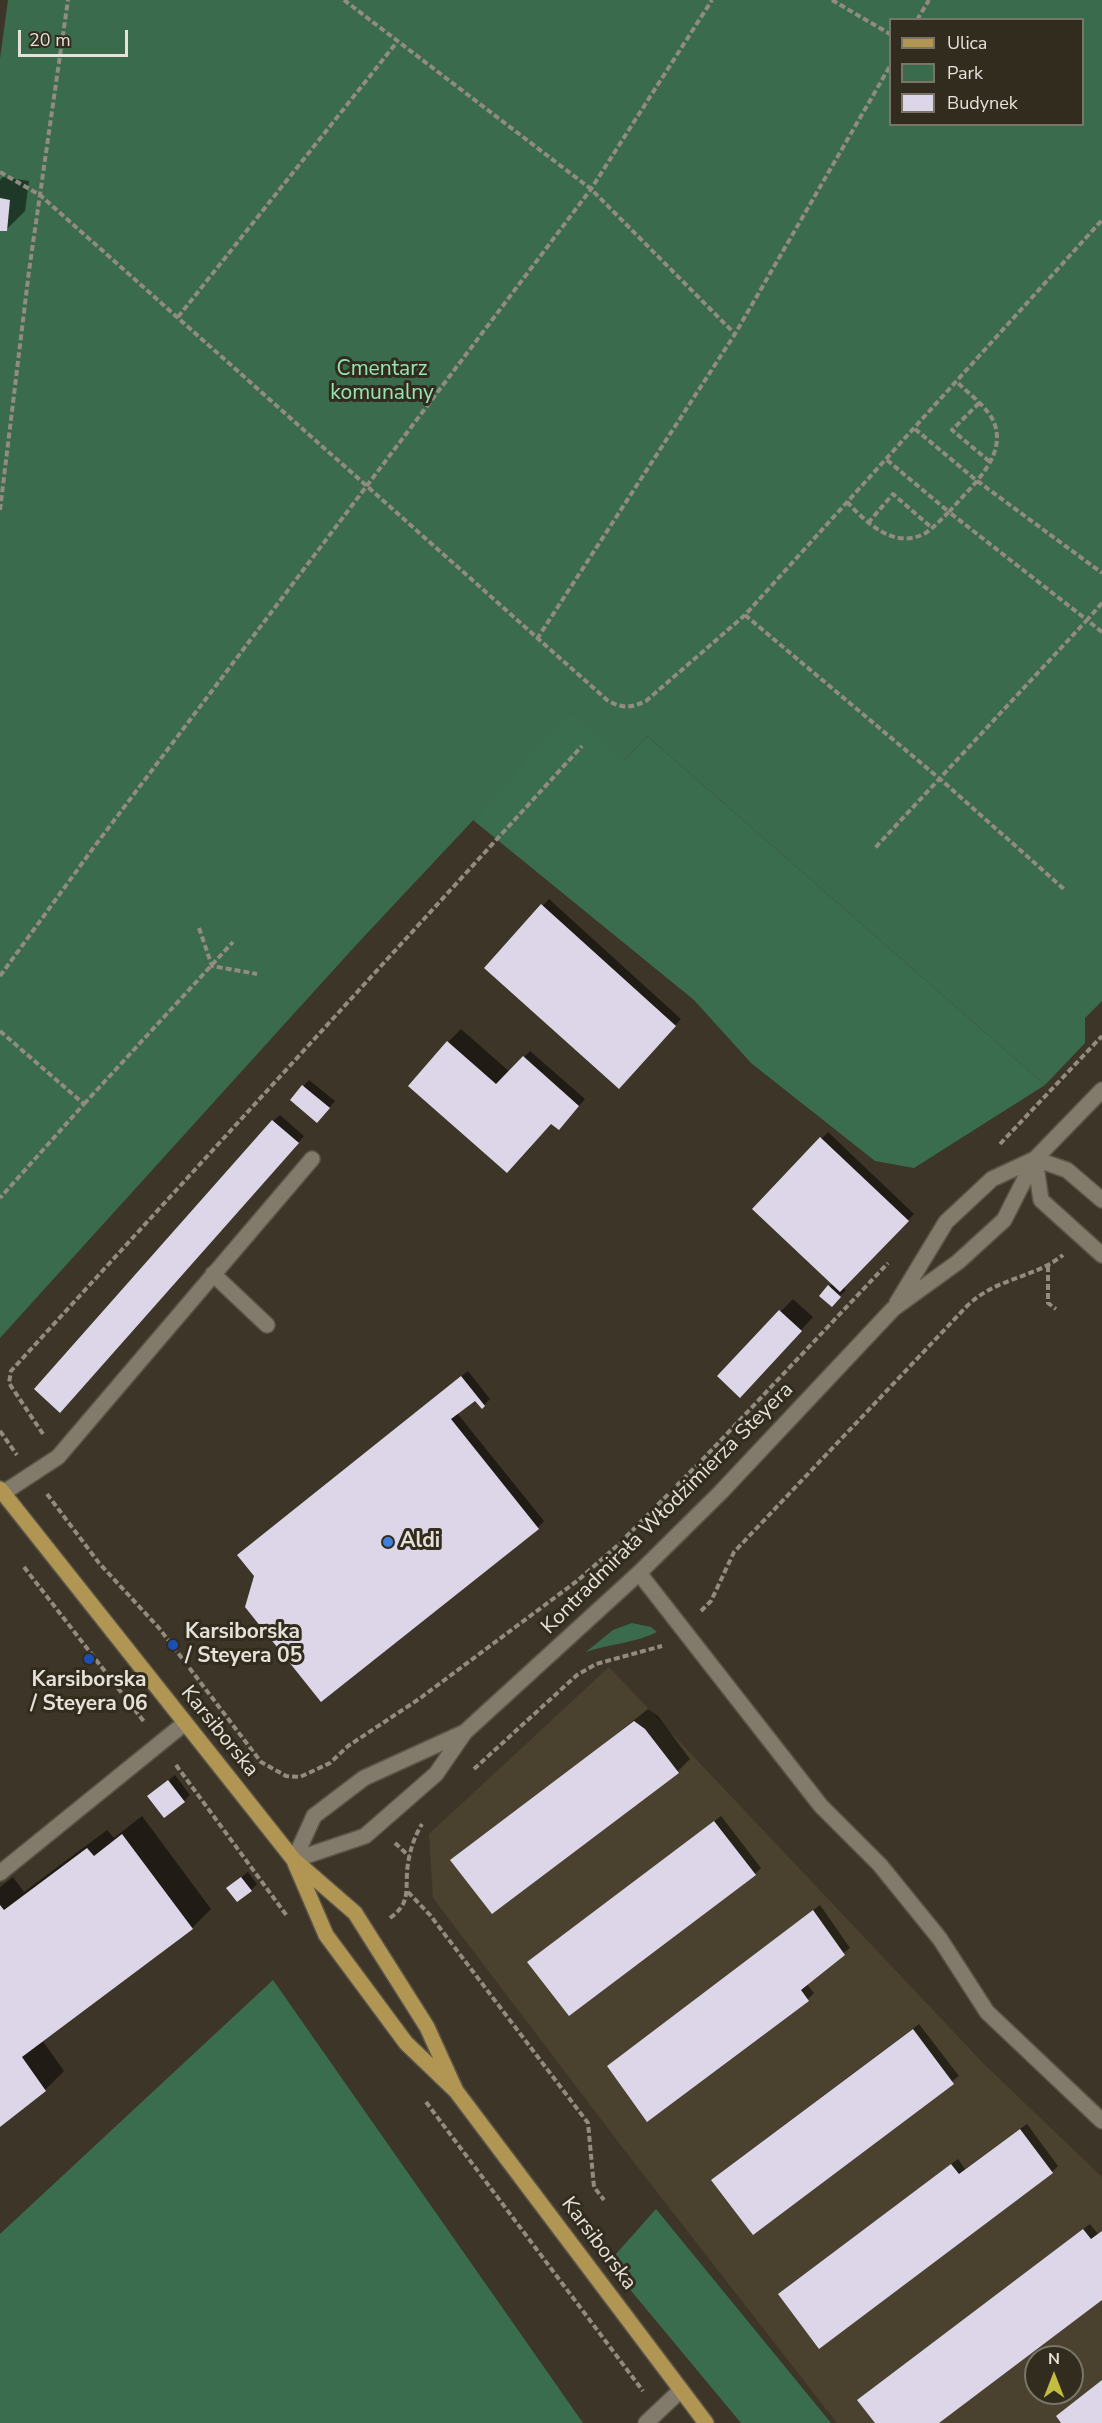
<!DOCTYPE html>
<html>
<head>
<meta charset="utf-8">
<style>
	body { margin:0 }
	#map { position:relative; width:1102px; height:2423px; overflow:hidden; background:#3d3628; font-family:"Nunito Sans",sans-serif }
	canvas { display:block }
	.legend { position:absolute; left:889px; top:18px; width:195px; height:108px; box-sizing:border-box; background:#322c1f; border:2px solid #7a7569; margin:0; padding:8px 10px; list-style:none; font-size:18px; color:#e6e2d9 }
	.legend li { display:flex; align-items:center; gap:12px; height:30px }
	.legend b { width:30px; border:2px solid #7a7569 }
	.north { position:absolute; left:1024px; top:2345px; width:60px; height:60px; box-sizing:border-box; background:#322c1f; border:2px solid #7a7569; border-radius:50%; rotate:0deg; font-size:16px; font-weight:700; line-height:24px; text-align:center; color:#e6e2d9 }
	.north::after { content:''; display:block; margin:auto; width:21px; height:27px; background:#c2bd3f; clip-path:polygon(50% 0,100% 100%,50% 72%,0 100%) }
	.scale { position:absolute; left:18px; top:30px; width:110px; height:27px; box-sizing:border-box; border:3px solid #e6e2d9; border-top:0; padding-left:8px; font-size:18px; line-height:21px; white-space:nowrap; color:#e6e2d9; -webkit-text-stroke:4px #322c1f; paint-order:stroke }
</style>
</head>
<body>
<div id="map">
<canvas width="1102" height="2423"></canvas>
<ul class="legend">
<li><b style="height:8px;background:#b19553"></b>Ulica</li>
<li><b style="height:16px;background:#3a6b4d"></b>Park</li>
<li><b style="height:16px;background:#dcd6e8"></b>Budynek</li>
</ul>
<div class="north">N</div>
<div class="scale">20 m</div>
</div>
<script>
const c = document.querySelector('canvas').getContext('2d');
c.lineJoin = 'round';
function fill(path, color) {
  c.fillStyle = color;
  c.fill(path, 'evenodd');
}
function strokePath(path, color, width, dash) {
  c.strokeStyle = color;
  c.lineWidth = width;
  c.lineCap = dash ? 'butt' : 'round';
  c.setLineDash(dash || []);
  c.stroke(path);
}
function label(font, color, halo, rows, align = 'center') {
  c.font = font + ' "Nunito Sans",sans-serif';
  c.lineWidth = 6;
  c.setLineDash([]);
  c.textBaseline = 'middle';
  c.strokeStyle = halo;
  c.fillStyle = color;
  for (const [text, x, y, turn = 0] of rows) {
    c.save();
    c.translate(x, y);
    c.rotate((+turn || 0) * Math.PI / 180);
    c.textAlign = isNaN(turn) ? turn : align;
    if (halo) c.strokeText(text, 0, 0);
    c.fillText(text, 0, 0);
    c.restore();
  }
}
const built = new Path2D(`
	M 609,1667 L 984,2064 L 1102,2177 L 1102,2423 L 837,2423 L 632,2160 L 433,1898 L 429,1834 ZM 1036,2357 L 1072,2357 L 1072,2393 L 1036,2393 Z`);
const green = new Path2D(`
	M 8,0 L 1102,0 L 1102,1001 L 1085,1018 L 1085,1043 L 1045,1085 L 647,736 L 625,760 L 493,799 L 357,944 L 0,1338 L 0,59 ZM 890,20 L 1082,20 L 1082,124 L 890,124 Z
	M 632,1623 L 651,1627 L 657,1632 C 635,1643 609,1644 586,1652 L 613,1630 Z`);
const forest = new Path2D(`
	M 570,714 L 625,760 L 647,736 L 1045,1085 L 914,1168 L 875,1161 L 751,1063 L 694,1000 L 473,820 Z
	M 273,1980 L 583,2423 L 0,2423 L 0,2234 Z
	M 656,2209 L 831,2423 L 741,2423 L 608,2263 Z`);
const shadow = new Path2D(`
	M 3,177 L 29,181 L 25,211 L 6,230 L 0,229 L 0,180 Z
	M 549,899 L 681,1019 L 625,1080 L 486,968 Z
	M 461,1029 L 510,1072 L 530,1051 L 585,1099 L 565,1122 L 552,1122 L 520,1158 L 448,1042 Z
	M 309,1080 L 335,1101 L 323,1115 L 292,1099 Z
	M 280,1115 L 304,1136 L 66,1405 L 273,1121 Z
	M 828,1132 L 914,1214 L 843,1287 L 846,1290 L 831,1305 L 821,1296 L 833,1283 L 754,1209 Z
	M 793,1299 L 813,1317 L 753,1383 L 780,1312 Z
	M 468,1371 L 490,1399 L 482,1407 L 475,1399 L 457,1413 L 544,1521 L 538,1528 L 255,1575 L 245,1549 Z
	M 648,1709 L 658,1716 L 690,1759 L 678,1771 L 605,1743 Z
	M 175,1775 L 190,1795 L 184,1801 L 156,1790 Z
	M 142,1816 L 211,1909 L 192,1928 L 42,2040 L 64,2071 L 45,2090 L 0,2125 L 0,1887 L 13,1877 L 24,1892 L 107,1830 L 114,1838 Z
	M 721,1816 L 761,1868 L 755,1874 L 529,1962 Z
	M 248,1872 L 257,1884 L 251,1890 L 228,1888 Z
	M 820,1905 L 850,1948 L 806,1983 L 814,1993 L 808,1999 L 615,2060 Z
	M 919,2024 L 959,2076 L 753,2233 L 719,2174 Z
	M 1027,2124 L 1058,2166 L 1052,2172 L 786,2288 L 958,2159 L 965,2169 Z
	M 1090,2224 L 1098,2234 L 1102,2231 L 1102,2298 L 936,2423 L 877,2423 L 865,2394 Z`);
const building = new Path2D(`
	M 0,198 L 10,200 L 7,231 L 0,231 Z
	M 541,904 L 676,1026 L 619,1089 L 484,968 Z
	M 447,1041 L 496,1084 L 523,1056 L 579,1106 L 559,1130 L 551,1124 L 507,1173 L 408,1086 Z
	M 302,1085 L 330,1108 L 317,1123 L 290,1100 Z
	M 272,1120 L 299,1143 L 60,1413 L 34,1389 Z
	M 820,1137 L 909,1221 L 840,1292 L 752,1209 Z
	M 828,1285 L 841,1297 L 832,1307 L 819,1296 Z
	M 779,1310 L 802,1331 L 740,1398 L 717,1376 Z
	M 461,1376 L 485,1406 L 482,1409 L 475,1401 L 451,1419 L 539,1529 L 321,1702 L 245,1607 L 254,1576 L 237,1555 Z
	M 634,1721 L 645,1729 L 679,1773 L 492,1914 L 450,1860 Z
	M 168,1780 L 185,1802 L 164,1818 L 147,1796 Z
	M 714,1821 L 756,1875 L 569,2016 L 527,1962 Z
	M 122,1834 L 193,1929 L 22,2057 L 46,2091 L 0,2127 L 0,1905 L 4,1910 L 87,1848 L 94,1856 Z
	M 241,1877 L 252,1891 L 237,1902 L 226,1888 Z
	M 813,1910 L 845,1955 L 801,1990 L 809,2001 L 647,2122 L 607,2066 Z
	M 913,2029 L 954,2084 L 753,2235 L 711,2180 Z
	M 1020,2129 L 1053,2173 L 819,2349 L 778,2294 L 951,2164 L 959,2174 Z
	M 1083,2229 L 1091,2239 L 1102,2231 L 1102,2300 L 939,2423 L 875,2423 L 857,2400 Z
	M 1102,2380 L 1102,2423 L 1061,2423 L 1056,2416 Z`);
const path = new Path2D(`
	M 344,0 L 591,189 L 735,334
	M 832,0 L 890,34
	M 917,20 L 929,0
	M 0,172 L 40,195 L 607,700 C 622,709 631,708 646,701 L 745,615 L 1102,220
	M 178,317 L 397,42
	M 979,403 L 952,430 L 990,462
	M 915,429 L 976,480 L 1102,573
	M 887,460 L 949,512 C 969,488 1006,459 995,425 C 990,409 969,394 958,383
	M 847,502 C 867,523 893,549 924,534 C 933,529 941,519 949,512 L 1087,620 L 875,848
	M 0,510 L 29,271 L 68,0
	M 868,523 L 893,494 L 932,528
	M 1102,603 L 1087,620 L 1102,632
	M 745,615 L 940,779 L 1064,889
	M 537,639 L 735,334 L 890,66
	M 199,928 L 212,966 L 257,974
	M 0,976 L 94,847 L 591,189 L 712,0
	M 0,1031 L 84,1104 L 0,1198
	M 84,1104 L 233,942
	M 1000,1144 L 1102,1036
	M 1048,1266 L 1048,1303 L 1056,1309
	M 0,1431 L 17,1455
	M 43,1434 L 9,1383 L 11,1371 L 582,746
	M 47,1494 L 99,1563 L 159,1628 L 261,1762 L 286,1776 L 300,1777 L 330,1763 L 348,1746 L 419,1699 L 577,1581 L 618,1545 L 705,1457 L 888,1263
	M 24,1567 L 145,1723
	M 701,1611 L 711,1601 L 734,1552 L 967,1306 C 997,1277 1033,1279 1063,1255
	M 176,1765 L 287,1916
	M 474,1769 L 577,1675 L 596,1664 L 662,1646
	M 395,1843 L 409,1856
	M 408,1892 L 430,1915 L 588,2123 L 594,2187 L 604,2200
	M 390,1918 C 409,1904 406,1894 407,1873 C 408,1856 413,1839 422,1824
	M 426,2102 L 643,2391`);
const service = new Path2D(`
	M 213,1274 L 267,1325
	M 3,1493 L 58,1457 L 312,1159
	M 639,1573 L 821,1806 L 880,1865 L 940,1939 L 987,2012 L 1102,2121
	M 0,1873 L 185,1723
	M 646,2423 L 681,2390`);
const minor = new Path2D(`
	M 1102,1200 L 1067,1170 L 1035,1159 L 1041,1200 L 1102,1255`);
const tertiary = new Path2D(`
	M 897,1303 L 946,1222 L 992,1179 L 1035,1159
	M 294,1860 L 365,1836 L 436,1774 L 465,1732 L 639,1573 L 721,1492 L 893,1309 L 958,1262 L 1004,1220 L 1035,1159 L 1102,1090
	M 294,1860 L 314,1816 L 364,1778 L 465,1732`);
const primary = new Path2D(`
	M 0,1489 L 294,1860 L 355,1913 L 427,2027 L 456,2091
	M 295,1863 L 326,1935 L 406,2043 L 456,2091 L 706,2423`);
const markers = [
	[388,1542,6,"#3f7fe0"],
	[173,1645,6,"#1a4fb4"],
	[89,1659,6,"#1a4fb4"]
];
const parkNames = [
	["Cmentarz",382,370],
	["komunalny",382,394]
];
const streetNames = [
	["Kontradmirała Włodzimierza Steyera",668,1509,-45],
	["Karsiborska",219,1732,51],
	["Karsiborska",598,2244,53]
];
const poiNames = [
	["Aldi",400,1542],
	["Karsiborska",185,1633],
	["/ Steyera 05",185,1657],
	["Karsiborska",89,1681,"center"],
	["/ Steyera 06",89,1705,"center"]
];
fill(built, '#4a422e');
fill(green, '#3a6b4d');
fill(forest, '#3a6d4e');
fill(shadow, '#0007');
fill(building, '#dcd6e8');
strokePath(service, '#5a5549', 18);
strokePath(minor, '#5a5549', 18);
strokePath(tertiary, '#5a5549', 18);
strokePath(primary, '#5a5549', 18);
strokePath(path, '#918b80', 4, [6, 3]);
strokePath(service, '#827b6c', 15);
strokePath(minor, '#827b6c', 15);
strokePath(tertiary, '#827b6c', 15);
strokePath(primary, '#b19553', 15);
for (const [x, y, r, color] of markers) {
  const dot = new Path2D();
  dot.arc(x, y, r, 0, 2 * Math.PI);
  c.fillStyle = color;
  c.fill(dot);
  strokePath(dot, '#322c1f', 2);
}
label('21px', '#96e5b3', '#322c1f', parkNames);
label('21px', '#e6e2d9', '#322c1f', streetNames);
label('bold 21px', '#e6e2d9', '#322c1f', poiNames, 'left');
</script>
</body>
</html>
